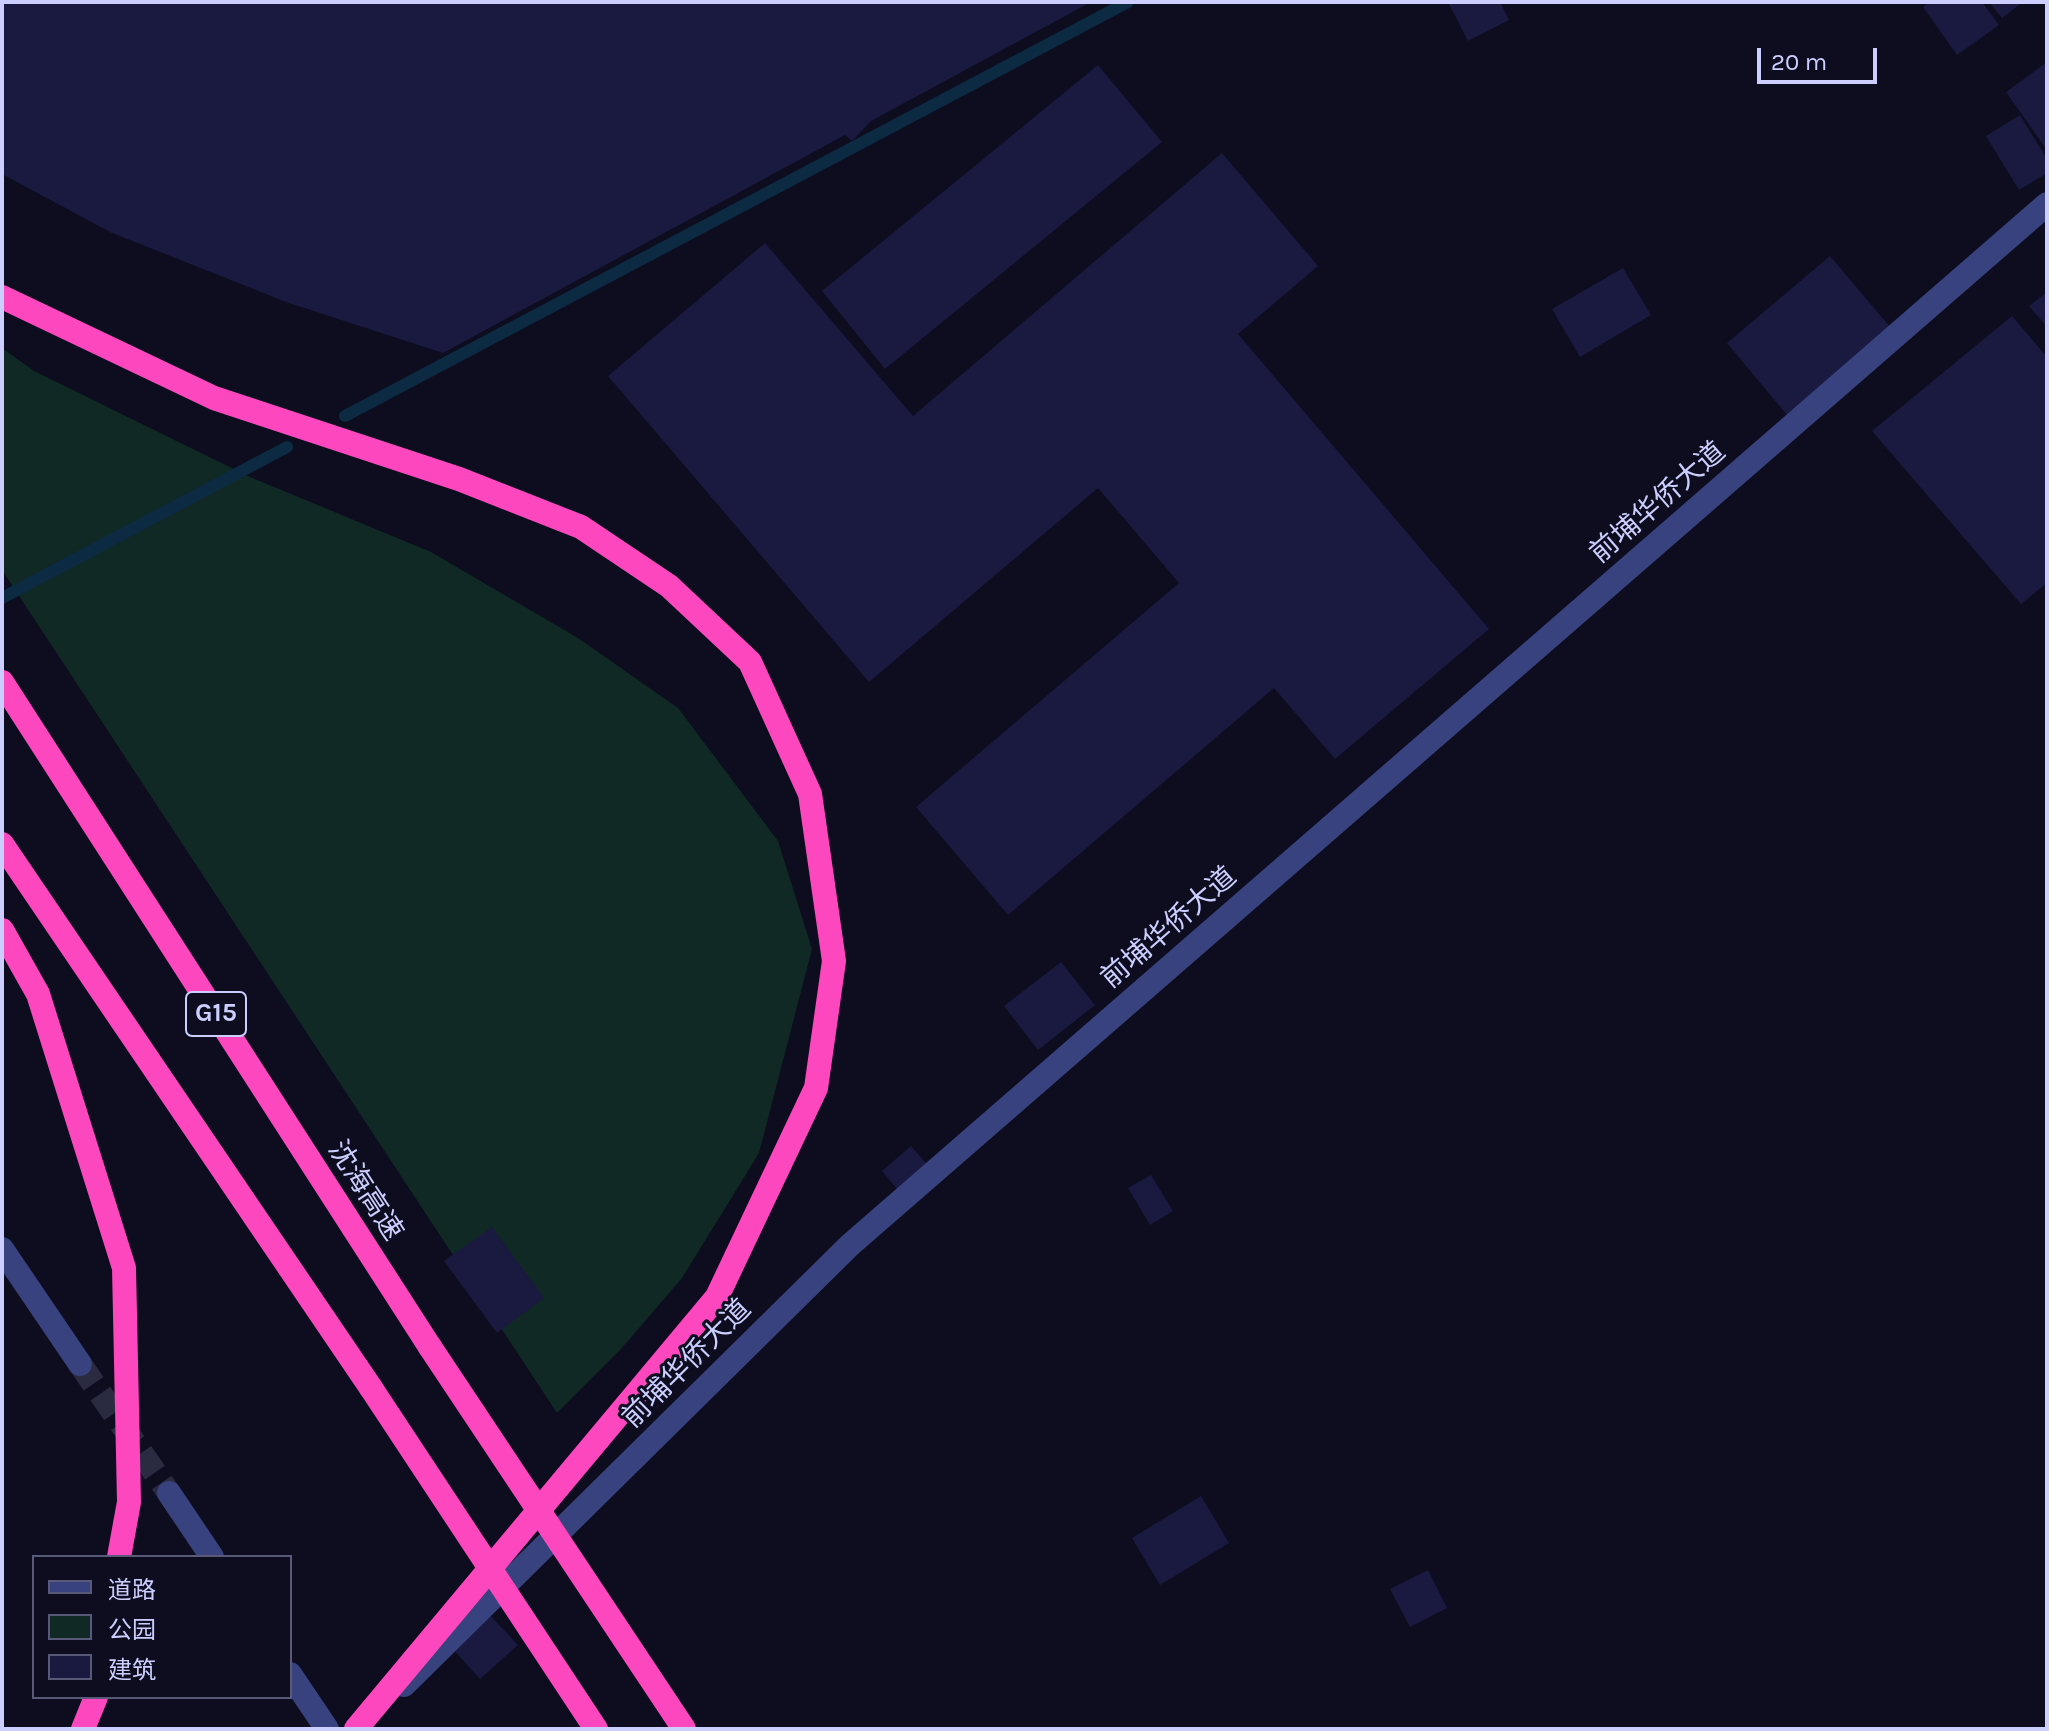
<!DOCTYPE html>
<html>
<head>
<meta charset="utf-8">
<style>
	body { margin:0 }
	#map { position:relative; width:2049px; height:1731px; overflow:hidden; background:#0d0d1f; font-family:Karla,"Noto Sans SC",sans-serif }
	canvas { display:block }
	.frame { position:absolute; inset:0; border:4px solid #cbceff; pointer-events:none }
	.legend { position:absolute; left:32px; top:1555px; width:260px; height:144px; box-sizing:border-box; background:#0d0d1f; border:2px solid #595a79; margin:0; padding:10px 14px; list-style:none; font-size:24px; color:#cbceff }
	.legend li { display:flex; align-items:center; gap:16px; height:40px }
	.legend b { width:40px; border:2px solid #595a79 }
	.scale { position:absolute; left:1757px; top:48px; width:120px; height:36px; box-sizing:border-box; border:4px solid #cbceff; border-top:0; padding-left:10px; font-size:24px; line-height:28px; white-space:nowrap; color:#cbceff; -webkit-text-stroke:6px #0d0d1f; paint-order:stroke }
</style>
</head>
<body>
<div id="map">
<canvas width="2049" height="1731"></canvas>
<div class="frame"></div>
<ul class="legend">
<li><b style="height:10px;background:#38427e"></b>道路</li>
<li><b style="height:22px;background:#102924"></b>公园</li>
<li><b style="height:22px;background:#1a1940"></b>建筑</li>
</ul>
<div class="scale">20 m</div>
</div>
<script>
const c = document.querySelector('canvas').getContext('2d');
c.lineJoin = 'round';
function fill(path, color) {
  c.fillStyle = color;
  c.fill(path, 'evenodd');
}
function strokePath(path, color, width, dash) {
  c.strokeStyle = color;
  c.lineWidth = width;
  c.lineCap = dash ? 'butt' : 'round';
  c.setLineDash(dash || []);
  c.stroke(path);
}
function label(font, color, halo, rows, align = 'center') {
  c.font = font + ' Karla,"Noto Sans SC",sans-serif';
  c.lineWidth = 6;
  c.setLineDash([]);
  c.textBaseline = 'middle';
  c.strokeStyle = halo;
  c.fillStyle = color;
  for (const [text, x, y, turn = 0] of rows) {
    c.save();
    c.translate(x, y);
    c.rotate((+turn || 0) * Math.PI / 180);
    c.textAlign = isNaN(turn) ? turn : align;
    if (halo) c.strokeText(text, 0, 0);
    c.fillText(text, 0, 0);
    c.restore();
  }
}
const green = new Path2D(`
	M 2,348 L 34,371 L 250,477 L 431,552 L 578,638 L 678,708 L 778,841 L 812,949 L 759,1153 L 682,1278 L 621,1349 L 557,1413 L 2,570 Z`);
const stream = new Path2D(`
	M 345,416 L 1128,2
	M 2,598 L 287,447`);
const building = new Path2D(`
	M 2,2 L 1091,2 L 871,121 L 852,141 L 845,135 L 443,353 L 286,302 L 110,232 L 2,174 Z
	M 1448,2 L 1500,2 L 1509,20 L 1468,41 Z
	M 1929,2 L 1982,2 L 1999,25 L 1957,55 L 1923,7 Z
	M 1989,2 L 2023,2 L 2002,18 Z
	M 2047,62 L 2047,150 L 2006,92 Z
	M 1098,65 L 1162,142 L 885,369 L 822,291 Z
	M 2020,115 L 2047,159 L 2047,173 L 2019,190 L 1986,136 Z
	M 1222,153 L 1318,266 L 1238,334 L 1489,629 L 1335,759 L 1274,688 L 1008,915 L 916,807 L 1179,583 L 1098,488 L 869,682 L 608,376 L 765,243 L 913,416 Z
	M 1830,256 L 1890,327 L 1787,415 L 1727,343 Z
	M 1623,268 L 1651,315 L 1580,357 L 1552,309 Z
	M 2047,292 L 2047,327 L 2029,306 Z
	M 2012,316 L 2047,357 L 2047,583 L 2021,604 L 1872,431 Z
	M 1061,962 L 1095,1005 L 1038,1050 L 1004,1006 Z
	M 911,1146 L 933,1171 L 904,1197 L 882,1171 Z
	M 1151,1175 L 1173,1211 L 1150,1225 L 1128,1188 Z
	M 492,1227 L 544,1298 L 497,1333 L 444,1261 Z
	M 1201,1496 L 1229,1543 L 1160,1585 L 1132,1538 Z
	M 1428,1570 L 1447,1608 L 1410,1627 L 1390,1589 Z
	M 489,1614 L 518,1645 L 480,1679 L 452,1648 Z`);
const minorTunnel = new Path2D(`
	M 80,1364 L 169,1493`);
const minor = new Path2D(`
	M 2,1249 L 80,1364
	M 169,1493 L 212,1557
	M 290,1674 L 327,1729
	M 404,1685 L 850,1245 L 2047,204`);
const highway = new Path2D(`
	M 2,297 L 214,398 L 459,479 L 581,527 L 669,586 L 750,662 L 810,794 L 834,961 L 816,1088 L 717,1297 L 356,1729
	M 2,682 L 430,1347
	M 2,844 L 371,1388
	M 2,930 L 38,994 L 124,1268 L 129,1502 L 119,1557
	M 83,1729 L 96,1697`);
const highwayBridge = new Path2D(`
	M 430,1347 L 684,1729
	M 371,1388 L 596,1729`);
const shields = [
	[216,1014,60]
];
const shieldNames = [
	["G15",216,1014]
];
const streetNames = [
	["前埔华侨大道",1658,503,-41],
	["前埔华侨大道",1169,928,-41],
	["沈海高速",365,1191,57],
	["前埔华侨大道",687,1364,-45]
];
fill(green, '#102924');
strokePath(stream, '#0c2b43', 12);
fill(building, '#1a1940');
strokePath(minorTunnel, '#2a2a41', 24, [24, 12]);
strokePath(minor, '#38427e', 24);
strokePath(highway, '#fd47bf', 24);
strokePath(highwayBridge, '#fd47bf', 24);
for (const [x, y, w] of shields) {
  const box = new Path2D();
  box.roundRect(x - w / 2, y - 22, w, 44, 6);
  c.fillStyle = '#0d0d1f';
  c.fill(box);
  strokePath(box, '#cbceff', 2);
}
label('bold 26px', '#cbceff', null, shieldNames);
label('28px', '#cbceff', '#0d0d1f', streetNames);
</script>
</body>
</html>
